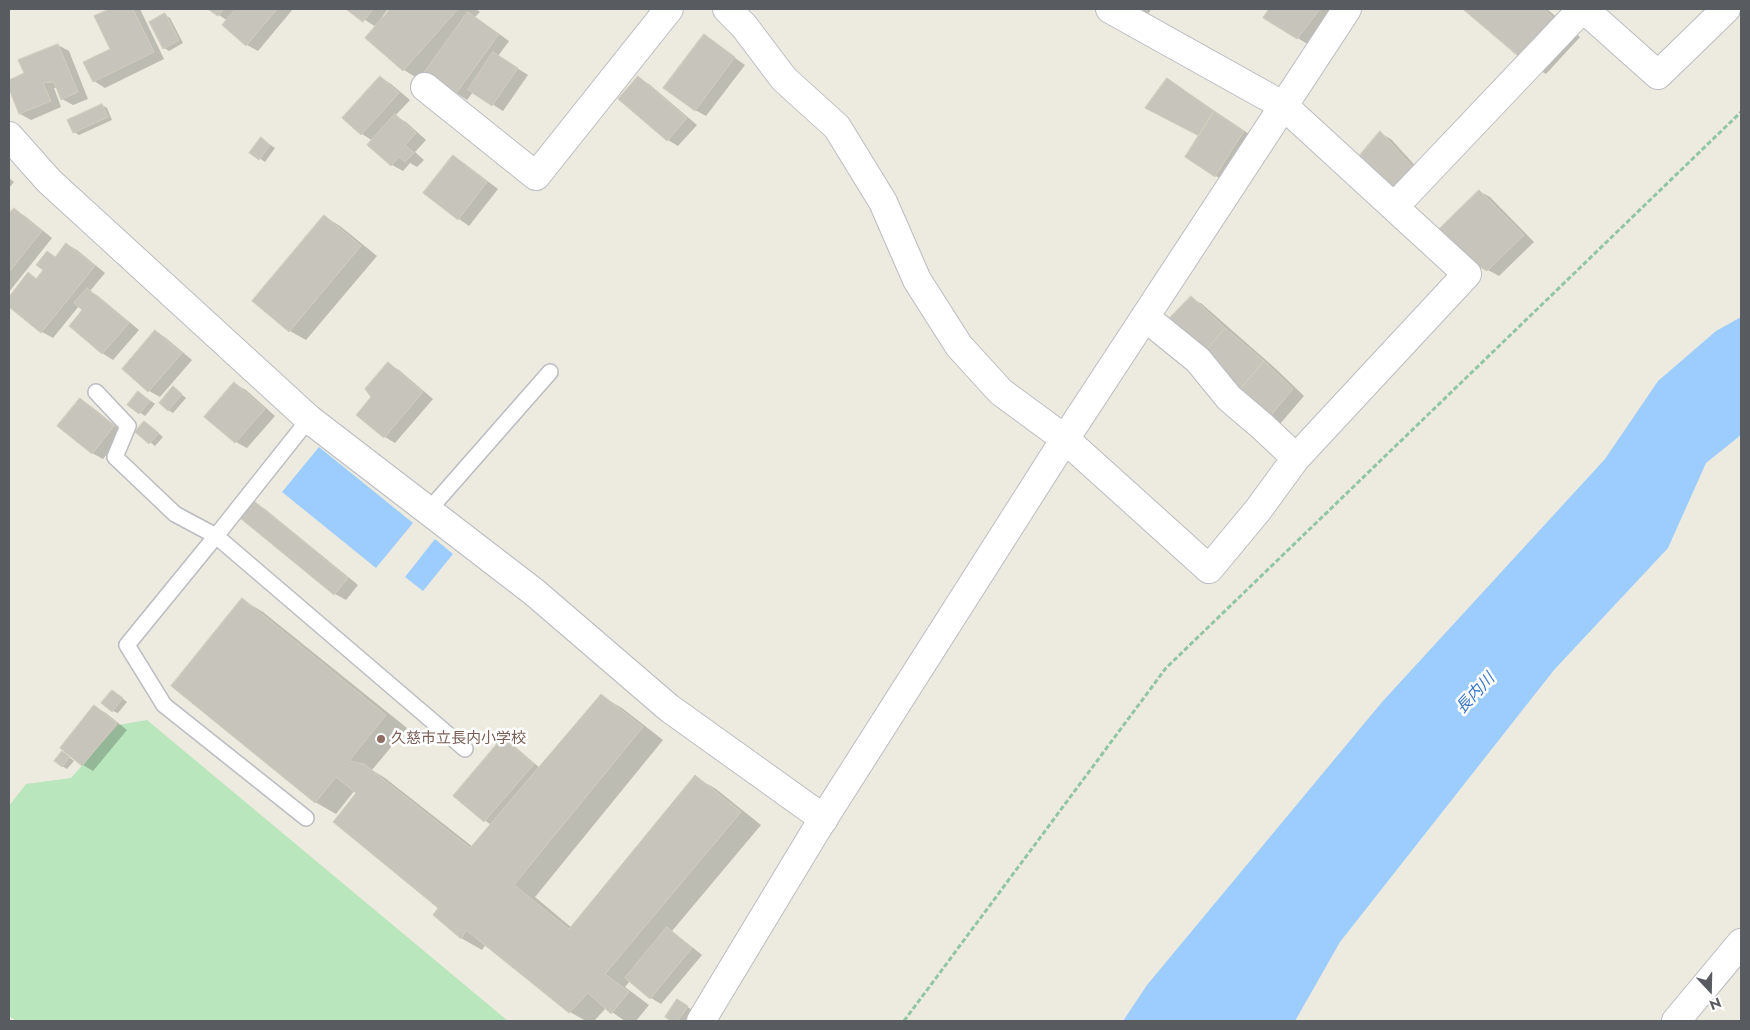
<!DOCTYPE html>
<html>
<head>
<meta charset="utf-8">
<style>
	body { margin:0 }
	#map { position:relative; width:1750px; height:1030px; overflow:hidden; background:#edebdf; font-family:Jost,sans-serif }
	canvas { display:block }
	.frame { position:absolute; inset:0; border:10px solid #585c61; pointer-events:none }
	.north { position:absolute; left:1685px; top:965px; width:50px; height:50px; -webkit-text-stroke:4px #fff; paint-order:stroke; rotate:159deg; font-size:14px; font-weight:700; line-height:20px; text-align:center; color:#585c61 }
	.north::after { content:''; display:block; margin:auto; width:18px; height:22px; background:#585c61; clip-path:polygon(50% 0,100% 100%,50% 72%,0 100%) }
</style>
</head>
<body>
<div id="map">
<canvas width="1750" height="1030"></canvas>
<div class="frame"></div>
<div class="north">N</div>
</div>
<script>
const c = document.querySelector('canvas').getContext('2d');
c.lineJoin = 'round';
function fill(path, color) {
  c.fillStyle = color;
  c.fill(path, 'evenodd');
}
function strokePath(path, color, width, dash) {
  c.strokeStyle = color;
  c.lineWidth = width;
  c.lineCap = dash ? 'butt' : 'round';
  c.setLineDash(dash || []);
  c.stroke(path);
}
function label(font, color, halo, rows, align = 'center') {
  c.font = font + ' Jost,"Noto Sans JP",sans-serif';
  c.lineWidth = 5;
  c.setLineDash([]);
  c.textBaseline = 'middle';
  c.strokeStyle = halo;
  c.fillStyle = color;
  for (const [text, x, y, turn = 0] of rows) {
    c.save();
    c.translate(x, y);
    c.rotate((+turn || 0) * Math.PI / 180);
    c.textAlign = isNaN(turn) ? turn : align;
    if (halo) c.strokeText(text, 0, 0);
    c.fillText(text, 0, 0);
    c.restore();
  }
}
const green = new Path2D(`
	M 147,720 L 508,1021 L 16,1021 L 9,1016 L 9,806 L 26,784 L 71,778 L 118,725 Z`);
const water = new Path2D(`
	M 1741,317 L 1741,435 L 1706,463 L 1668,548 L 1554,670 L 1340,942 L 1295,1021 L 1123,1021 L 1147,985 L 1382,702 L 1605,459 L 1658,381 L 1716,331 Z
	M 319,447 L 413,523 L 376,568 L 282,492 Z
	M 435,539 L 453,554 L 423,591 L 405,577 Z`);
const shadow = new Path2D(`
	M 113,9 L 140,9 L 164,59 L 105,88 L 94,81 L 111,50 L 96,17 Z
	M 210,9 L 293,9 L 258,51 L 247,45 L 228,21 Z
	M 348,9 L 388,9 L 382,17 L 384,18 L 392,9 L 476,9 L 480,12 L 475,17 L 509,41 L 498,56 L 528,75 L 503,111 L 473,92 L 467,100 L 426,73 L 420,80 L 404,70 L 376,27 Z
	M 1128,9 L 1151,9 L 1146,19 Z
	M 1270,9 L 1335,9 L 1309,45 L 1264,17 Z
	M 1465,9 L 1547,9 L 1580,37 L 1546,74 L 1529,64 Z
	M 165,15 L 170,18 L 183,43 L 169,51 L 164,48 Z
	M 704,36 L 745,65 L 706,116 L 695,110 Z
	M 58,45 L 69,51 L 88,99 L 73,105 L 62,99 L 57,88 L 54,88 L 61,107 L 31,120 L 20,114 L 9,86 L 9,81 L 26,74 Z
	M 380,77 L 391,84 L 410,100 L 395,116 L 406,122 L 426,140 L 415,152 L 424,160 L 417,167 L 410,163 L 403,171 L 392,165 L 373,141 L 362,134 L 344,118 Z
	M 639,78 L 649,84 L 697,125 L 678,146 L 668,140 Z
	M 1167,79 L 1255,138 L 1226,182 L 1216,176 L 1200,136 Z
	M 102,105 L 107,108 L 112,120 L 79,135 L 74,132 Z
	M 1380,133 L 1391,139 L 1432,184 L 1414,204 Z
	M 266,142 L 275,148 L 265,162 L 251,152 Z
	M 453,157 L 464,163 L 498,189 L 469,226 L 459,219 L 425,193 Z
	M 9,178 L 14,182 L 9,188 Z
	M 1479,191 L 1490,197 L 1534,242 L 1499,276 L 1431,239 Z
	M 14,210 L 25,216 L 52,238 L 9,292 L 9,213 L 11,214 Z
	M 324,216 L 340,226 L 377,256 L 306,340 L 290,331 L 253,300 Z
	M 66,244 L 77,250 L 105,273 L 90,291 L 98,296 L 139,330 L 113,360 L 102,353 L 84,310 L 79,306 L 53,338 L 42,332 L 9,305 L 9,299 L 28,274 L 38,279 L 45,270 L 47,252 L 56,257 Z
	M 1191,298 L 1202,304 L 1275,368 L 1304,396 L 1274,431 Z
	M 155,331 L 166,338 L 192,360 L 160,397 L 149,391 Z
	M 388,364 L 399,370 L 433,399 L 395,443 L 385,437 L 373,397 Z
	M 235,384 L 246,390 L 275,416 L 247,448 L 236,442 Z
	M 178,391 L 186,398 L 173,413 L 168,410 Z
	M 144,396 L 155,404 L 145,416 L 129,405 Z
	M 80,400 L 91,406 L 124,433 L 103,459 L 92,453 Z
	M 145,422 L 163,437 L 155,446 L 137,432 Z
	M 254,503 L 265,509 L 358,585 L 346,600 L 335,594 L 242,518 Z
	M 243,600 L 263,612 L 407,728 L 372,770 L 385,778 L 473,847 L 491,825 L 454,796 L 503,739 L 513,745 L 540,768 L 601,696 L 622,708 L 663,740 L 535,897 L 572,928 L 695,777 L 716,789 L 761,825 L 672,931 L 702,955 L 661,1004 L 651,998 L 630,981 L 625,987 L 649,1005 L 636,1021 L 625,1021 L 606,1008 L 594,1021 L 586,1021 L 570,1012 L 486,944 L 482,950 L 461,938 L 358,793 L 355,790 L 336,814 L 315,802 Z
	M 113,691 L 127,702 L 118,713 L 113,711 Z
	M 95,707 L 106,713 L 127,730 L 93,771 L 83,765 Z
	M 68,756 L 74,761 L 67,769 L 62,766 Z
	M 677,1000 L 692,1010 L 685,1021 L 673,1021 L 667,1017 Z`);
const building = new Path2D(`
	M 110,9 L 133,9 L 154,52 L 93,82 L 83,62 L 110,49 L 94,16 Z
	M 208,9 L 224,9 L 218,16 Z
	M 236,9 L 277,9 L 246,46 L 222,25 Z
	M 346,9 L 373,9 L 363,22 Z
	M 390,9 L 458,9 L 403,71 L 365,38 Z
	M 1269,9 L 1320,9 L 1297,39 L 1263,18 Z
	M 1463,9 L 1543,9 L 1565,27 L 1529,65 Z
	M 468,12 L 499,34 L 455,95 L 424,73 Z
	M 165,13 L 179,40 L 163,49 L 149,22 Z
	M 704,34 L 735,57 L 695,111 L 663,88 Z
	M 58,44 L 78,92 L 61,100 L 54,82 L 43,83 L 51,101 L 19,114 L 9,89 L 9,80 L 24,73 L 18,60 Z
	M 493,52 L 518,68 L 492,106 L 468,90 Z
	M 380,76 L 399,93 L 361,135 L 342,118 Z
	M 638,76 L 687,118 L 667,141 L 618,99 Z
	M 1167,78 L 1214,111 L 1199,136 L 1145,108 Z
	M 102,104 L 108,117 L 73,133 L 67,120 Z
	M 1214,111 L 1244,131 L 1215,177 L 1185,157 Z
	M 395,114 L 416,133 L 405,145 L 414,153 L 405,162 L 399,157 L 391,166 L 367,145 Z
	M 1380,131 L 1422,177 L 1402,198 L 1350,167 Z
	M 261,137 L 270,145 L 259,160 L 249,153 Z
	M 453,155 L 487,182 L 458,220 L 423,193 Z
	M 1479,190 L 1524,235 L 1487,271 L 1429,239 Z
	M 14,208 L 42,231 L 9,272 L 9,213 Z
	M 324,215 L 361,246 L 289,332 L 252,301 Z
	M 66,243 L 95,266 L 41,333 L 9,307 L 9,297 L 28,272 L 36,279 L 43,270 L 36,265 L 47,251 L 55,257 Z
	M 87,288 L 129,323 L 102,354 L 69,326 L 82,310 L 74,303 Z
	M 1191,296 L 1225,328 L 1198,360 L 1159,329 Z
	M 1225,328 L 1264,361 L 1237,393 L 1198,360 Z
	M 155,330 L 182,353 L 148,392 L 122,369 Z
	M 1264,361 L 1293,389 L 1262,426 L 1237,393 Z
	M 388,362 L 423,392 L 384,438 L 356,415 L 371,397 L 365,389 Z
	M 234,382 L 265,409 L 235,443 L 204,417 Z
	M 173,386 L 182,394 L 168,411 L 159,403 Z
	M 138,391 L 150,401 L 139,414 L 127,405 Z
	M 80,398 L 114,426 L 92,454 L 57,426 Z
	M 144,421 L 159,433 L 149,444 L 135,432 Z
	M 254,501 L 348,578 L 334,595 L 240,518 Z
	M 242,598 L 386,715 L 349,761 L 364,764 L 470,848 L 601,694 L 643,727 L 514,885 L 569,929 L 695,775 L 741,812 L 605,974 L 629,992 L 611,1014 L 588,993 L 569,1013 L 466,930 L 461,939 L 433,915 L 438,908 L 333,822 L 356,793 L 336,777 L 315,803 L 171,686 Z
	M 112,690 L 123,698 L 112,712 L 101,703 Z
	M 94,705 L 117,723 L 82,766 L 60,748 Z
	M 502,738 L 534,764 L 484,822 L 453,796 Z
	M 62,751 L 70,757 L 62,767 L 54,761 Z
	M 667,927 L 692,948 L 650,999 L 625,978 Z
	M 677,999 L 688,1006 L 678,1021 L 671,1021 L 665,1017 Z`);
const path = new Path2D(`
	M 904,1021 L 1166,668 L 1741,112`);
const service = new Path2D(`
	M 96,392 L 128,426 L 115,457 L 175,514 L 216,536 L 127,645 L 164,705 L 306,818
	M 309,419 L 216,536 L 465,749
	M 428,511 L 550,372`);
const minor = new Path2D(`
	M 727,9 L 744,26 L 784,79 L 837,127 L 883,202 L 917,280 L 959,346 L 1001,392 L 1065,439 L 1209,569 L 1258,510 L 1296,458 L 1467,274 L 1284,106 L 1110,9
	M 1584,9 L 1658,75 L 1726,9
	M 425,87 L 536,176 L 669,9
	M 9,136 L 49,181 L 309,419 L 534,592 L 669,708 L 824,819
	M 1394,207 L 1582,9
	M 1145,317 L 1198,360 L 1229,398 L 1262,426 L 1296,458
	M 701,1021 L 815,832 L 1065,439 L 1347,9
	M 1676,1021 L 1741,943`);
const markers = [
	[381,739,5,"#8d6e63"]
];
const educationNames = [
	["久慈市立長内小学校",391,739]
];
const waterNames = [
	["長内川",1476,694,-47]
];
fill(green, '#b9e6bd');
fill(water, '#9dcdff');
fill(shadow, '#0003');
fill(building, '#c7c4bc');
strokePath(building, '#d1cdbd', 1);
strokePath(service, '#babcc2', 18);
strokePath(minor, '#babcc2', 30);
strokePath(path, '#91c5a3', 3, [5, 2.5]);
strokePath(service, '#fff', 15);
strokePath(minor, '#fff', 28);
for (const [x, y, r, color] of markers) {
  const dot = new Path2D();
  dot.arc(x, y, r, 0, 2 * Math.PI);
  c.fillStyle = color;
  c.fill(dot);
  strokePath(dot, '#fff', 2);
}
label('15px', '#785e54', '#fff', educationNames, 'left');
label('italic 16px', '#3975c8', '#fff', waterNames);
</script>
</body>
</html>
